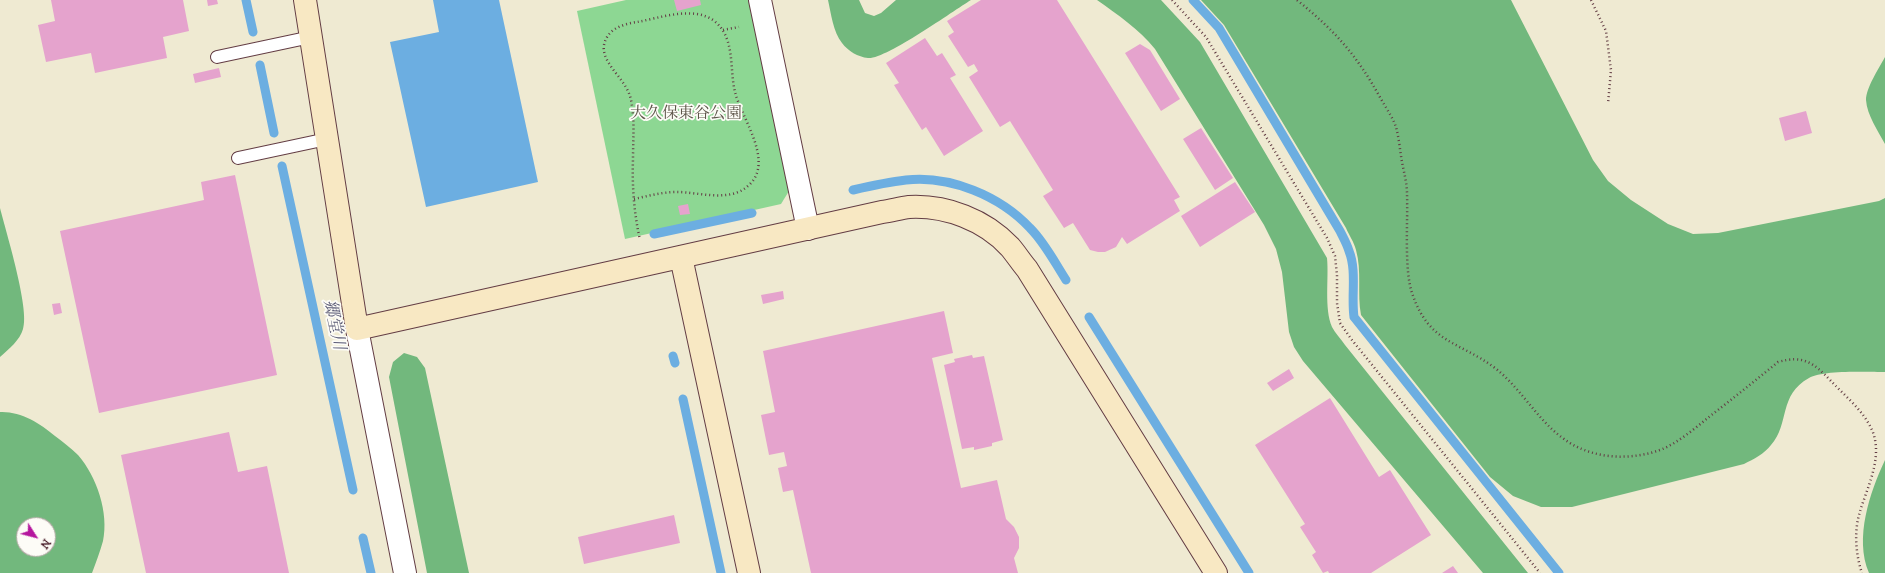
<!DOCTYPE html>
<html>
<head>
<meta charset="utf-8">
<style>
	body { margin:0 }
	#map { position:relative; width:1885px; height:573px; overflow:hidden; background:#efead2; font-family:"IM FELL DW Pica",serif }
	canvas { display:block }
	.north { position:absolute; left:16px; top:517px; width:40px; height:40px; box-sizing:border-box; background:#fdfcf7; border:1px solid #b5a4a5; border-radius:50%; rotate:126deg; font-size:11px; font-weight:700; line-height:16px; text-align:center; color:#4a1f2b }
	.north::after { content:''; display:block; margin:auto; width:14px; height:18px; background:#b5179e; clip-path:polygon(50% 0,100% 100%,50% 72%,0 100%) }
</style>
</head>
<body>
<div id="map">
<canvas width="1885" height="573"></canvas>
<div class="north">N</div>
</div>
<script>
const c = document.querySelector('canvas').getContext('2d');
c.lineJoin = 'round';
function fill(path, color) {
  c.fillStyle = color;
  c.fill(path, 'evenodd');
}
function strokePath(path, color, width, dash) {
  c.strokeStyle = color;
  c.lineWidth = width;
  c.lineCap = dash ? 'butt' : 'round';
  c.setLineDash(dash || []);
  c.stroke(path);
}
function label(font, color, halo, rows, align = 'center') {
  c.font = font + ' "IM FELL DW Pica","Noto Serif JP",serif';
  c.lineWidth = 3.5;
  c.setLineDash([]);
  c.textBaseline = 'middle';
  c.strokeStyle = halo;
  c.fillStyle = color;
  for (const [text, x, y, turn = 0] of rows) {
    c.save();
    c.translate(x, y);
    c.rotate((+turn || 0) * Math.PI / 180);
    c.textAlign = isNaN(turn) ? turn : align;
    if (halo) c.strokeText(text, 0, 0);
    c.fillText(text, 0, 0);
    c.restore();
  }
}
const green = new Path2D(`
	M 626,0 L 749,0 L 789,191 L 781,204 L 625,239 L 577,11 Z`);
const forest = new Path2D(`
	M 828,0 L 859,0 L 865,13 L 874,16 L 881,13 L 896,0 L 971,0 C 953,11 885,60 868,58 C 858,57 848,51 842,43 C 833,32 831,13 828,0 Z
	M 1097,0 L 1161,0 L 1200,42 L 1327,258 C 1329,279 1324,308 1332,327 C 1335,333 1341,339 1345,345 L 1528,573 L 1483,573 L 1303,361 L 1294,347 L 1289,332 L 1282,272 L 1276,249 L 1264,225 L 1155,49 C 1139,29 1118,15 1097,0 Z
	M 1201,0 L 1511,0 L 1593,160 L 1608,181 L 1631,200 L 1668,224 L 1693,234 L 1718,233 L 1879,201 L 1885,198 L 1885,372 C 1868,372 1822,370 1809,378 C 1778,395 1790,424 1771,445 C 1764,454 1754,459 1744,464 L 1572,507 L 1541,507 L 1513,496 L 1490,477 L 1361,315 C 1357,294 1362,271 1356,250 C 1354,242 1349,235 1346,228 L 1224,25 Z
	M 1885,57 L 1885,144 C 1878,131 1867,115 1866,100 C 1866,88 1879,68 1885,57 Z
	M 0,208 C 6,232 30,309 23,329 C 20,340 9,349 0,357 Z
	M 404,353 L 417,357 L 425,368 L 469,573 L 427,573 L 389,377 L 393,362 Z
	M 0,412 C 20,411 40,423 55,436 C 63,442 71,448 78,455 C 97,477 109,513 103,541 C 100,552 96,562 92,573 L 0,573 ZM 24,525 L 48,525 L 48,549 L 24,549 Z
	M 1885,460 L 1885,573 L 1869,573 C 1854,538 1870,492 1885,460 Z`);
const water = new Path2D(`
	M 433,0 L 499,0 L 538,182 L 426,207 L 390,42 L 439,32 Z`);
const stream = new Path2D(`
	M 246,0 L 253,32
	M 1193,0 L 1219,28 L 1340,231 C 1343,237 1347,244 1349,251 C 1357,271 1351,296 1354,317 L 1559,573
	M 260,65 L 274,133
	M 282,166 L 353,490
	M 853,190 C 870,186 888,182 906,180 C 950,175 1000,196 1030,228 C 1045,243 1055,263 1066,280
	M 654,234 L 752,213
	M 1089,317 L 1249,573
	M 673,356 L 675,363
	M 683,399 L 721,573
	M 363,538 L 371,573`);
const building = new Path2D(`
	M 51,0 L 183,0 L 189,31 L 163,37 L 167,58 L 95,73 L 91,53 L 46,62 L 38,25 L 55,21 Z
	M 207,0 L 217,0 L 218,4 L 208,6 Z
	M 674,0 L 700,0 L 701,5 L 677,11 Z
	M 981,0 L 1057,0 L 1180,197 L 1174,200 L 1180,211 L 1127,244 L 1122,237 L 1116,247 L 1105,252 L 1098,252 L 1090,250 L 1073,223 L 1064,228 L 1043,196 L 1053,190 L 1010,121 L 1000,127 L 969,77 L 978,71 L 974,64 L 968,67 L 948,36 L 954,32 L 947,21 Z
	M 925,38 L 937,56 L 942,53 L 956,75 L 950,78 L 983,131 L 944,156 L 926,127 L 922,130 L 894,85 L 899,83 L 886,63 Z
	M 1140,44 L 1150,50 L 1180,99 L 1161,111 L 1125,53 Z
	M 219,68 L 221,77 L 195,83 L 193,74 Z
	M 1806,111 L 1812,133 L 1785,141 L 1779,118 Z
	M 1201,128 L 1233,178 L 1215,190 L 1183,139 Z
	M 235,175 L 277,375 L 99,413 L 60,231 L 204,200 L 201,182 Z
	M 1235,182 L 1255,212 L 1200,247 L 1181,216 Z
	M 688,204 L 690,214 L 680,215 L 678,206 Z
	M 783,291 L 784,299 L 763,304 L 761,295 Z
	M 60,303 L 62,313 L 54,315 L 52,304 Z
	M 944,311 L 953,353 L 932,358 L 961,488 L 997,480 L 1006,519 L 1014,527 L 1019,537 L 1019,548 L 1014,558 L 1018,573 L 811,573 L 793,490 L 783,492 L 778,468 L 787,466 L 784,452 L 769,455 L 761,415 L 775,412 L 763,351 Z
	M 972,355 L 973,358 L 984,356 L 1003,440 L 992,443 L 992,446 L 974,450 L 974,447 L 962,449 L 944,365 L 955,362 L 954,359 Z
	M 1289,369 L 1294,378 L 1273,391 L 1267,383 Z
	M 1330,398 L 1379,477 L 1390,470 L 1431,535 L 1371,573 L 1329,573 L 1328,571 L 1323,573 L 1312,555 L 1316,552 L 1300,527 L 1305,524 L 1255,445 Z
	M 229,432 L 238,472 L 267,466 L 289,573 L 146,573 L 121,455 Z
	M 674,515 L 680,543 L 584,564 L 578,537 Z
	M 1453,566 L 1458,573 L 1442,573 Z`);
const path = new Path2D(`
	M 1172,0 L 1206,37 L 1327,238 L 1335,256 L 1337,275 L 1337,303 L 1340,323 L 1352,340 L 1540,573
	M 1297,0 C 1336,32 1356,54 1381,99 C 1386,108 1393,118 1396,127 C 1399,138 1400,151 1402,162 C 1404,173 1407,183 1407,194 C 1408,221 1404,269 1412,293 C 1429,344 1459,341 1495,368 C 1521,388 1537,420 1564,439 C 1591,459 1629,461 1660,450 C 1678,443 1694,429 1709,417 C 1732,399 1755,381 1778,362 C 1803,355 1813,362 1831,381 C 1845,396 1863,410 1872,430 C 1884,458 1866,489 1859,515 C 1854,533 1856,556 1862,573
	M 1591,0 L 1606,31 L 1611,70 L 1608,104
	M 723,30 L 739,27
	M 634,199 C 648,196 662,192 677,192 C 700,192 732,204 751,183 C 773,159 741,117 735,92 C 729,68 736,37 713,20 C 692,6 660,18 637,22 C 623,24 607,29 604,45 C 601,64 627,79 631,100 C 635,120 633,139 633,159 C 632,186 634,213 640,240`);
const lane = new Path2D(`
	M 217,57 L 311,37
	M 238,158 L 327,139`);
const street = new Path2D(`
	M 760,0 L 808,229
	M 357,329 L 405,573`);
const secondary = new Path2D(`
	M 305,0 L 357,329 L 882,212 C 891,211 900,208 909,207 C 946,205 985,220 1010,247 C 1016,254 1021,262 1027,269 L 1216,573
	M 681,257 L 749,573`);
const parkNames = [
	["大久保東谷公園",686,115]
];
const waterNames = [
	["郷堂川",333,325,78]
];
fill(green, '#8dd793');
fill(forest, '#72b87d');
fill(water, '#6caee1');
strokePath(stream, '#6caee1', 9);
fill(building, '#e5a3cd');
strokePath(lane, '#633d44', 14);
strokePath(street, '#633d44', 24);
strokePath(secondary, '#633d44', 24);
strokePath(path, '#633d44', 2.5, [1, 3]);
strokePath(lane, '#fff', 12);
strokePath(street, '#fff', 22);
strokePath(secondary, '#f8e8c3', 22);
label('16px', '#5e564a', '#fdfcf7', parkNames);
label('italic 17px', '#585874', '#fdfcf7', waterNames);
</script>
</body>
</html>
